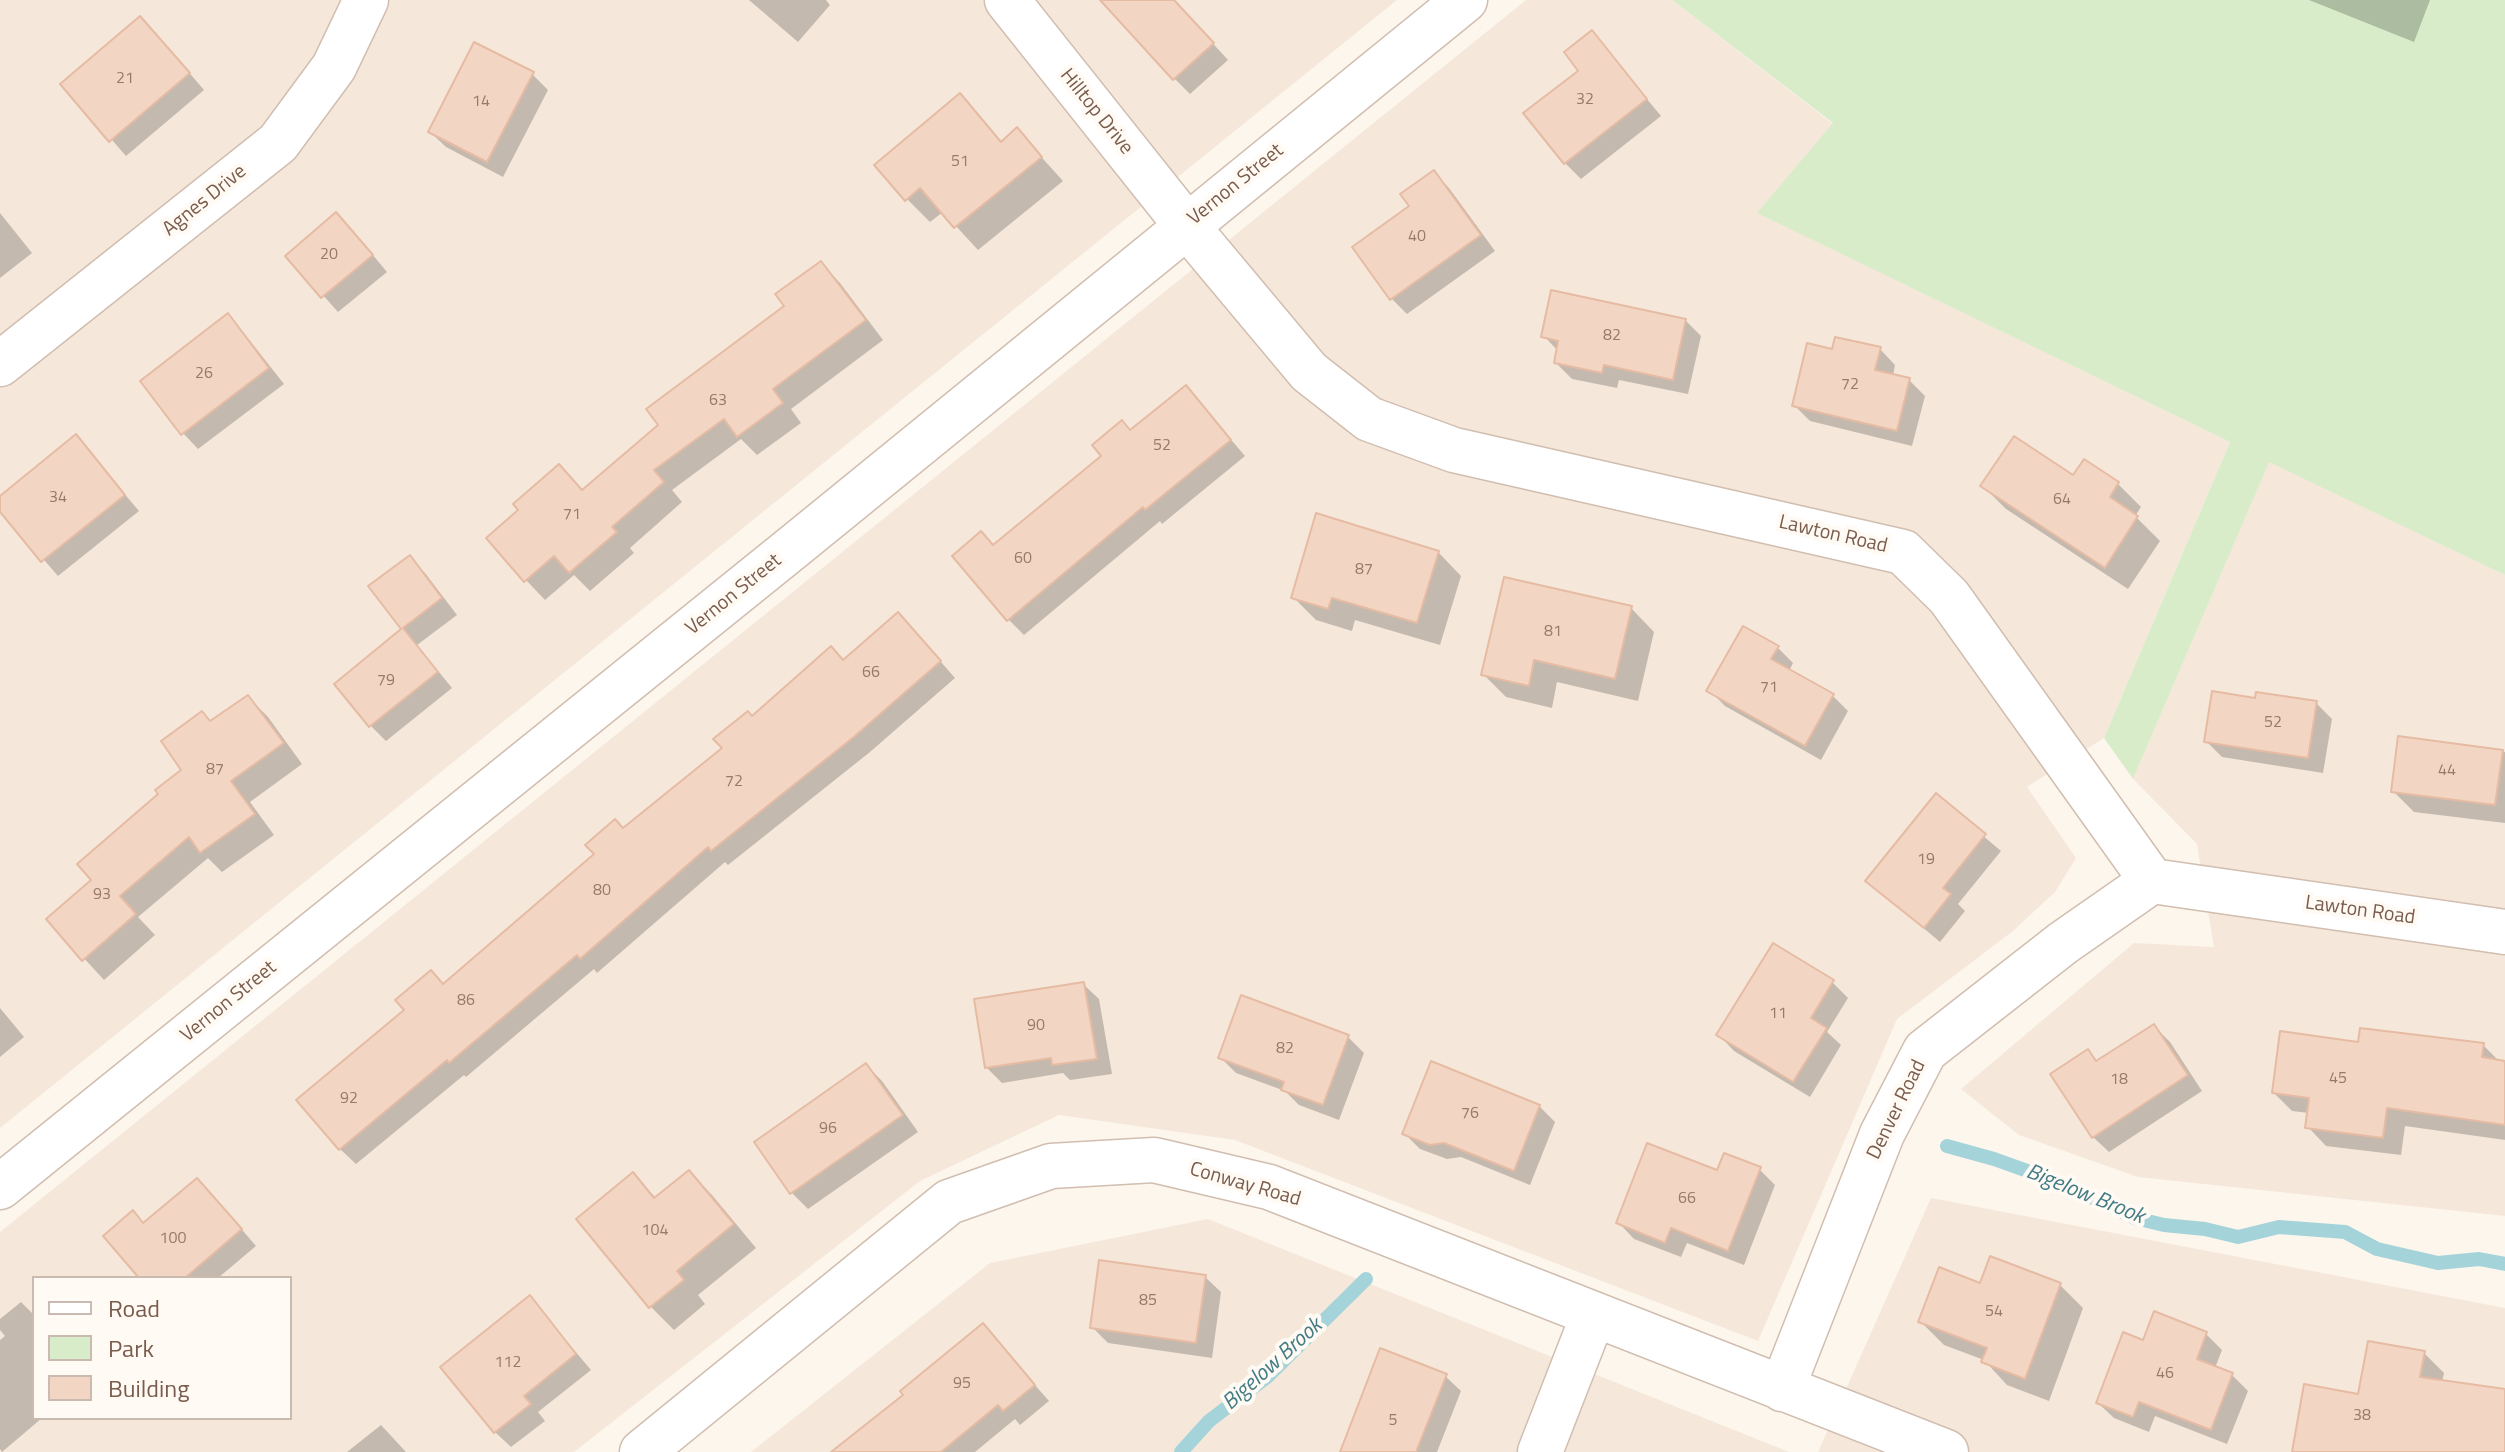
<!DOCTYPE html>
<html>
<head>
<meta charset="utf-8">
<style>
	body { margin:0 }
	#map { position:relative; width:2505px; height:1452px; overflow:hidden; background:#fdf6ec; font-family:"Titillium Web",sans-serif }
	canvas { display:block }
	.legend { position:absolute; left:32px; top:1276px; width:260px; height:144px; box-sizing:border-box; background:#fffaf3; border:2px solid #cabbb1; margin:0; padding:10px 14px; list-style:none; font-size:24px; color:#7a5c4d }
	.legend li { display:flex; align-items:center; gap:16px; height:40px }
	.legend b { width:40px; border:2px solid #cabbb1 }
</style>
</head>
<body>
<div id="map">
<canvas width="2505" height="1452"></canvas>
<ul class="legend">
<li><b style="height:10px;background:#fff"></b>Road</li>
<li><b style="height:22px;background:#d8ecc9"></b>Park</li>
<li><b style="height:22px;background:#f3d5c3"></b>Building</li>
</ul>
</div>
<script>
const c = document.querySelector('canvas').getContext('2d');
c.lineJoin = 'round';
function fill(path, color) {
  c.fillStyle = color;
  c.fill(path, 'evenodd');
}
function strokePath(path, color, width, dash) {
  c.strokeStyle = color;
  c.lineWidth = width;
  c.lineCap = dash ? 'butt' : 'round';
  c.setLineDash(dash || []);
  c.stroke(path);
}
function label(font, color, halo, rows, align = 'center') {
  c.font = font + ' "Titillium Web",sans-serif';
  c.lineWidth = 8;
  c.setLineDash([]);
  c.textBaseline = 'middle';
  c.strokeStyle = halo;
  c.fillStyle = color;
  for (const [text, x, y, turn = 0] of rows) {
    c.save();
    c.translate(x, y);
    c.rotate((+turn || 0) * Math.PI / 180);
    c.textAlign = isNaN(turn) ? turn : align;
    if (halo) c.strokeText(text, 0, 0);
    c.fillText(text, 0, 0);
    c.restore();
  }
}
const residential = new Path2D(`
	M 0,0 L 1397,0 L 0,1128 Z
	M 1526,0 L 1672,0 L 1833,124 L 1758,213 L 2230,442 L 2104,738 L 2027,787 L 2076,858 L 2055,892 L 2013,931 L 1897,1019 L 1758,1341 L 1235,1140 L 1059,1115 L 920,1181 L 574,1452 L 0,1452 L 0,1232 ZM 34,1278 L 290,1278 L 290,1418 L 34,1418 Z
	M 2269,461 L 2505,575 L 2505,1216 L 2138,1177 L 2019,1135 L 1961,1089 L 2134,943 L 2214,947 L 2197,844 L 2133,779 Z
	M 1931,1198 L 2505,1308 L 2505,1452 L 1818,1452 Z
	M 1208,1219 L 1789,1452 L 751,1452 L 990,1263 Z`);
const green = new Path2D(`
	M 1672,0 L 2505,0 L 2505,575 L 2269,462 L 2133,779 L 2104,738 L 2230,442 L 1757,213 L 1833,123 Z`);
const shadow = new Path2D(`
	M 749,0 L 826,0 L 830,5 L 798,42 Z
	M 1113,0 L 1173,0 L 1228,60 L 1190,94 L 1174,78 Z
	M 2309,0 L 2430,0 L 2414,42 Z
	M 1592,33 L 1661,116 L 1581,179 L 1565,163 L 1581,71 Z
	M 156,34 L 204,90 L 126,156 L 63,84 Z
	M 532,74 L 548,90 L 503,177 L 446,147 L 430,132 Z
	M 959,96 L 1003,143 L 1017,130 L 1063,181 L 978,250 L 943,212 L 930,222 L 907,199 Z
	M 1434,173 L 1449,188 L 1495,251 L 1407,314 L 1392,299 L 1355,247 L 1412,207 Z
	M 0,213 L 32,253 L 0,278 Z
	M 352,230 L 387,272 L 338,312 L 288,256 Z
	M 821,263 L 840,283 L 883,340 L 791,409 L 801,423 L 757,455 L 741,439 L 672,490 L 682,502 L 630,548 L 634,553 L 590,591 L 574,575 L 545,600 L 526,580 L 583,492 L 661,425 L 787,306 Z
	M 228,316 L 243,332 L 284,384 L 198,449 L 183,433 Z
	M 1685,320 L 1701,336 L 1688,394 L 1619,380 L 1617,388 L 1572,379 L 1556,363 L 1558,351 L 1544,336 Z
	M 1880,349 L 1895,365 L 1893,376 L 1909,380 L 1925,396 L 1912,446 L 1810,421 L 1794,405 L 1834,351 Z
	M 1186,387 L 1245,456 L 1162,524 L 1160,521 L 1024,635 L 1008,619 L 1131,432 Z
	M 76,437 L 139,511 L 58,576 L 0,509 L 0,498 Z
	M 2084,462 L 2118,484 L 2141,507 L 2135,516 L 2160,541 L 2128,589 L 2006,509 L 1983,486 L 2074,478 Z
	M 1438,552 L 1461,576 L 1440,645 L 1355,620 L 1352,631 L 1316,620 L 1293,597 Z
	M 409,557 L 425,573 L 457,615 L 417,645 L 452,688 L 386,741 L 371,726 L 404,629 L 371,587 Z
	M 1631,608 L 1654,632 L 1638,701 L 1557,682 L 1552,708 L 1506,697 L 1483,674 Z
	M 913,630 L 955,678 L 870,752 L 728,865 L 725,862 L 597,973 L 594,969 L 466,1077 L 464,1075 L 356,1164 L 340,1149 L 444,986 L 624,831 L 725,749 L 753,718 L 844,662 Z
	M 1777,647 L 1793,663 L 1789,671 L 1833,696 L 1848,711 L 1821,760 L 1725,706 L 1709,690 Z
	M 248,697 L 268,717 L 302,764 L 250,802 L 274,835 L 222,872 L 208,858 L 138,917 L 155,935 L 104,980 L 48,919 L 94,881 L 184,771 L 211,723 Z
	M 2256,700 L 2316,703 L 2332,719 L 2323,773 L 2222,757 L 2206,741 Z
	M 2400,738 L 2505,752 L 2505,823 L 2414,812 L 2393,791 Z
	M 1936,796 L 2001,851 L 1958,904 L 1965,911 L 1940,942 L 1868,881 Z
	M 1832,982 L 1848,998 L 1827,1032 L 1841,1045 L 1810,1097 L 1734,1051 L 1719,1035 Z
	M 1083,984 L 1099,999 L 1112,1074 L 1070,1080 L 1063,1073 L 1002,1083 L 986,1067 Z
	M 0,1008 L 24,1037 L 0,1057 Z
	M 2154,1026 L 2170,1042 L 2202,1091 L 2109,1152 L 2093,1137 L 2088,1052 L 2098,1062 Z
	M 1348,1037 L 1364,1053 L 1339,1120 L 1299,1105 L 1285,1091 L 1236,1073 L 1220,1057 Z
	M 2360,1044 L 2483,1045 L 2500,1062 L 2505,1063 L 2505,1140 L 2405,1126 L 2401,1155 L 2326,1146 L 2308,1127 L 2309,1113 L 2292,1111 L 2274,1093 Z
	M 866,1065 L 882,1081 L 918,1132 L 808,1209 L 792,1193 L 757,1142 Z
	M 1539,1106 L 1555,1122 L 1530,1185 L 1461,1157 L 1447,1159 L 1420,1149 L 1405,1134 Z
	M 1759,1169 L 1775,1185 L 1744,1265 L 1687,1243 L 1681,1257 L 1634,1239 L 1619,1223 L 1718,1173 Z
	M 689,1172 L 712,1195 L 756,1248 L 698,1295 L 705,1304 L 674,1330 L 651,1307 L 579,1219 L 633,1175 L 656,1198 Z
	M 213,1196 L 256,1246 L 218,1278 L 142,1278 L 145,1225 Z
	M 1205,1277 L 1221,1292 L 1212,1358 L 1108,1343 L 1092,1327 Z
	M 1981,1285 L 2060,1285 L 2083,1308 L 2049,1401 L 2007,1385 L 1984,1360 L 1944,1345 L 1921,1322 Z
	M 530,1298 L 591,1370 L 538,1412 L 545,1421 L 511,1447 L 495,1432 Z
	M 21,1302 L 34,1315 L 34,1418 L 42,1418 L 2,1452 L 0,1449 L 0,1340 L 5,1336 L 0,1330 L 0,1319 Z
	M 983,1326 L 1049,1401 L 1020,1425 L 1015,1419 L 975,1452 L 835,1452 L 906,1395 Z
	M 2206,1334 L 2222,1350 L 2215,1368 L 2232,1375 L 2248,1391 L 2227,1444 L 2155,1416 L 2149,1432 L 2114,1418 L 2098,1403 L 2145,1342 Z
	M 2424,1353 L 2444,1373 L 2442,1382 L 2505,1391 L 2505,1452 L 2294,1452 L 2360,1396 Z
	M 1445,1376 L 1461,1391 L 1437,1452 L 1342,1452 Z
	M 381,1425 L 406,1452 L 347,1452 Z`);
const stream = new Path2D(`
	M 1947,1146 L 1994,1159 L 2036,1174 L 2060,1187 L 2093,1198 L 2135,1218 L 2164,1225 L 2205,1229 L 2238,1237 L 2279,1227 L 2345,1232 L 2377,1249 L 2438,1263 L 2479,1259 L 2505,1264
	M 1181,1452 L 1209,1421 L 1267,1377 L 1366,1279`);
const building = new Path2D(`
	M 1100,0 L 1174,0 L 1214,43 L 1173,80 Z
	M 140,16 L 190,73 L 109,142 L 60,84 Z
	M 1592,30 L 1647,99 L 1564,164 L 1523,113 L 1578,71 L 1564,52 Z
	M 474,42 L 534,72 L 487,162 L 428,132 Z
	M 960,93 L 1001,142 L 1017,127 L 1042,157 L 954,228 L 920,188 L 905,201 L 874,165 Z
	M 1434,170 L 1481,235 L 1390,300 L 1352,247 L 1409,206 L 1400,194 Z
	M 336,212 L 373,255 L 321,298 L 285,256 Z
	M 821,261 L 866,320 L 773,389 L 783,403 L 737,437 L 724,419 L 654,470 L 664,482 L 612,527 L 617,532 L 569,573 L 554,556 L 524,582 L 486,538 L 518,510 L 513,504 L 559,464 L 582,490 L 658,425 L 646,409 L 784,306 L 775,294 Z
	M 1551,290 L 1686,319 L 1673,380 L 1604,365 L 1602,373 L 1554,363 L 1558,341 L 1541,337 Z
	M 228,313 L 269,368 L 181,435 L 140,381 Z
	M 1835,337 L 1881,347 L 1875,370 L 1910,378 L 1897,431 L 1792,406 L 1807,343 L 1832,349 Z
	M 1186,385 L 1231,440 L 1145,510 L 1143,507 L 1007,621 L 952,556 L 981,531 L 993,545 L 1101,456 L 1092,445 L 1122,420 L 1130,430 Z
	M 76,434 L 125,495 L 41,562 L 0,512 L 0,496 Z
	M 2014,436 L 2073,475 L 2084,459 L 2119,482 L 2110,497 L 2138,516 L 2105,568 L 1980,486 Z
	M 1316,513 L 1439,551 L 1417,623 L 1332,598 L 1328,609 L 1291,598 Z
	M 410,555 L 442,598 L 403,628 L 438,672 L 369,727 L 334,684 L 401,629 L 368,586 Z
	M 1504,577 L 1632,606 L 1615,679 L 1534,660 L 1529,686 L 1481,675 Z
	M 898,612 L 941,661 L 855,736 L 711,851 L 708,847 L 580,959 L 577,955 L 449,1063 L 447,1060 L 339,1150 L 296,1100 L 404,1010 L 395,1000 L 431,970 L 443,984 L 594,854 L 585,845 L 615,819 L 623,828 L 722,748 L 713,739 L 748,711 L 752,716 L 831,646 L 843,660 Z
	M 1743,626 L 1779,646 L 1771,659 L 1834,694 L 1805,746 L 1706,691 Z
	M 2212,691 L 2255,698 L 2256,692 L 2317,701 L 2308,758 L 2204,742 Z
	M 248,695 L 284,743 L 231,781 L 255,814 L 200,853 L 189,837 L 120,896 L 136,914 L 82,961 L 46,919 L 91,880 L 77,864 L 158,794 L 155,790 L 181,770 L 161,741 L 202,711 L 210,721 Z
	M 2398,736 L 2503,750 L 2495,805 L 2391,792 Z
	M 1936,793 L 1986,834 L 1943,888 L 1951,894 L 1924,928 L 1865,881 Z
	M 1773,943 L 1834,980 L 1811,1018 L 1827,1028 L 1793,1082 L 1716,1035 Z
	M 1084,982 L 1097,1059 L 1052,1065 L 1051,1058 L 985,1068 L 974,999 Z
	M 1241,995 L 1349,1035 L 1323,1105 L 1281,1090 L 1284,1082 L 1218,1058 Z
	M 2154,1024 L 2188,1075 L 2092,1138 L 2050,1074 L 2088,1049 L 2096,1061 Z
	M 2360,1028 L 2484,1043 L 2482,1057 L 2505,1061 L 2505,1125 L 2387,1108 L 2383,1138 L 2305,1128 L 2309,1098 L 2272,1093 L 2280,1031 L 2358,1042 Z
	M 1431,1061 L 1540,1105 L 1514,1171 L 1444,1143 L 1430,1145 L 1402,1134 Z
	M 866,1063 L 903,1115 L 790,1194 L 754,1142 Z
	M 1647,1143 L 1717,1170 L 1724,1153 L 1761,1167 L 1728,1251 L 1671,1228 L 1665,1243 L 1616,1223 Z
	M 689,1170 L 734,1224 L 677,1271 L 684,1280 L 649,1308 L 576,1219 L 633,1172 L 654,1198 Z
	M 197,1178 L 242,1229 L 185,1278 L 139,1278 L 103,1236 L 133,1210 L 143,1223 Z
	M 1990,1256 L 2061,1283 L 2025,1379 L 1981,1362 L 1987,1348 L 1918,1322 L 1939,1267 L 1980,1283 Z
	M 1099,1260 L 1206,1275 L 1196,1343 L 1090,1328 Z
	M 530,1295 L 576,1354 L 524,1396 L 531,1404 L 494,1433 L 440,1367 Z
	M 2154,1311 L 2207,1332 L 2197,1359 L 2233,1373 L 2211,1430 L 2139,1402 L 2133,1417 L 2096,1403 L 2123,1332 L 2143,1340 Z
	M 983,1323 L 1035,1385 L 1003,1411 L 998,1405 L 941,1452 L 831,1452 L 903,1395 L 900,1391 Z
	M 2368,1341 L 2425,1351 L 2420,1377 L 2505,1389 L 2505,1452 L 2292,1452 L 2304,1384 L 2358,1394 Z
	M 1380,1348 L 1447,1374 L 1416,1452 L 1340,1452 Z`);
const minor = new Path2D(`
	M 1007,0 L 1186,225 L 1309,372 L 1369,419 L 1454,450 L 1903,552 L 1949,597 L 2152,881 L 2505,932
	M 0,364 L 278,143 L 334,67 L 366,0
	M 1782,1389 L 1882,1134 L 1925,1051 L 2063,943 L 2152,881
	M 642,1452 L 949,1202 L 1051,1166 L 1154,1160 L 1269,1187 L 1946,1452
	M 1540,1452 L 1593,1316`);
const tertiary = new Path2D(`
	M 0,1187 L 797,544 L 1465,0`);
const numberNames = [
	["21",125,79],
	["32",1585,100],
	["14",481,102],
	["51",960,162],
	["40",1417,237],
	["20",329,255],
	["82",1612,336],
	["26",204,374],
	["72",1850,385],
	["63",718,401],
	["52",1162,446],
	["34",58,498],
	["64",2062,500],
	["71",572,515],
	["60",1023,559],
	["87",1364,570],
	["81",1553,632],
	["66",871,673],
	["79",386,681],
	["71",1769,688],
	["52",2273,723],
	["87",215,770],
	["44",2447,771],
	["72",734,782],
	["19",1926,860],
	["80",602,891],
	["93",102,895],
	["86",466,1001],
	["11",1778,1014],
	["90",1036,1026],
	["82",1285,1049],
	["45",2338,1079],
	["18",2119,1080],
	["92",349,1099],
	["76",1470,1114],
	["96",828,1129],
	["66",1687,1199],
	["104",655,1231],
	["100",173,1239],
	["85",1148,1301],
	["54",1994,1312],
	["112",508,1363],
	["46",2165,1374],
	["95",962,1384],
	["38",2362,1416],
	["5",1393,1421]
];
const streetNames = [
	["Hilltop Drive",1096,112,51],
	["Vernon Street",1236,185,-39],
	["Agnes Drive",205,201,-39],
	["Lawton Road",1833,535,13],
	["Vernon Street",734,595,-39],
	["Lawton Road",2360,911,8],
	["Vernon Street",229,1002,-39],
	["Denver Road",1897,1110,-64],
	["Conway Road",1245,1185,16]
];
const waterNames = [
	["Bigelow Brook",2085,1195,22],
	["Bigelow Brook",1273,1365,-42]
];
fill(residential, '#f5e8da');
fill(green, '#d8ecc9');
fill(shadow, '#0003');
strokePath(stream, '#a5d3da', 14);
fill(building, '#f3d5c3');
strokePath(building, '#e6bba3', 2);
strokePath(minor, '#d1beb0', 47);
strokePath(tertiary, '#d1beb0', 47);
strokePath(minor, '#fff', 44);
strokePath(tertiary, '#fff', 44);
label('16px', '#987a6a', null, numberNames);
label('20px', '#7a5c4d', '#fffaf3', streetNames);
label('italic 22px', '#437c86', '#fffaf3', waterNames);
</script>
</body>
</html>
